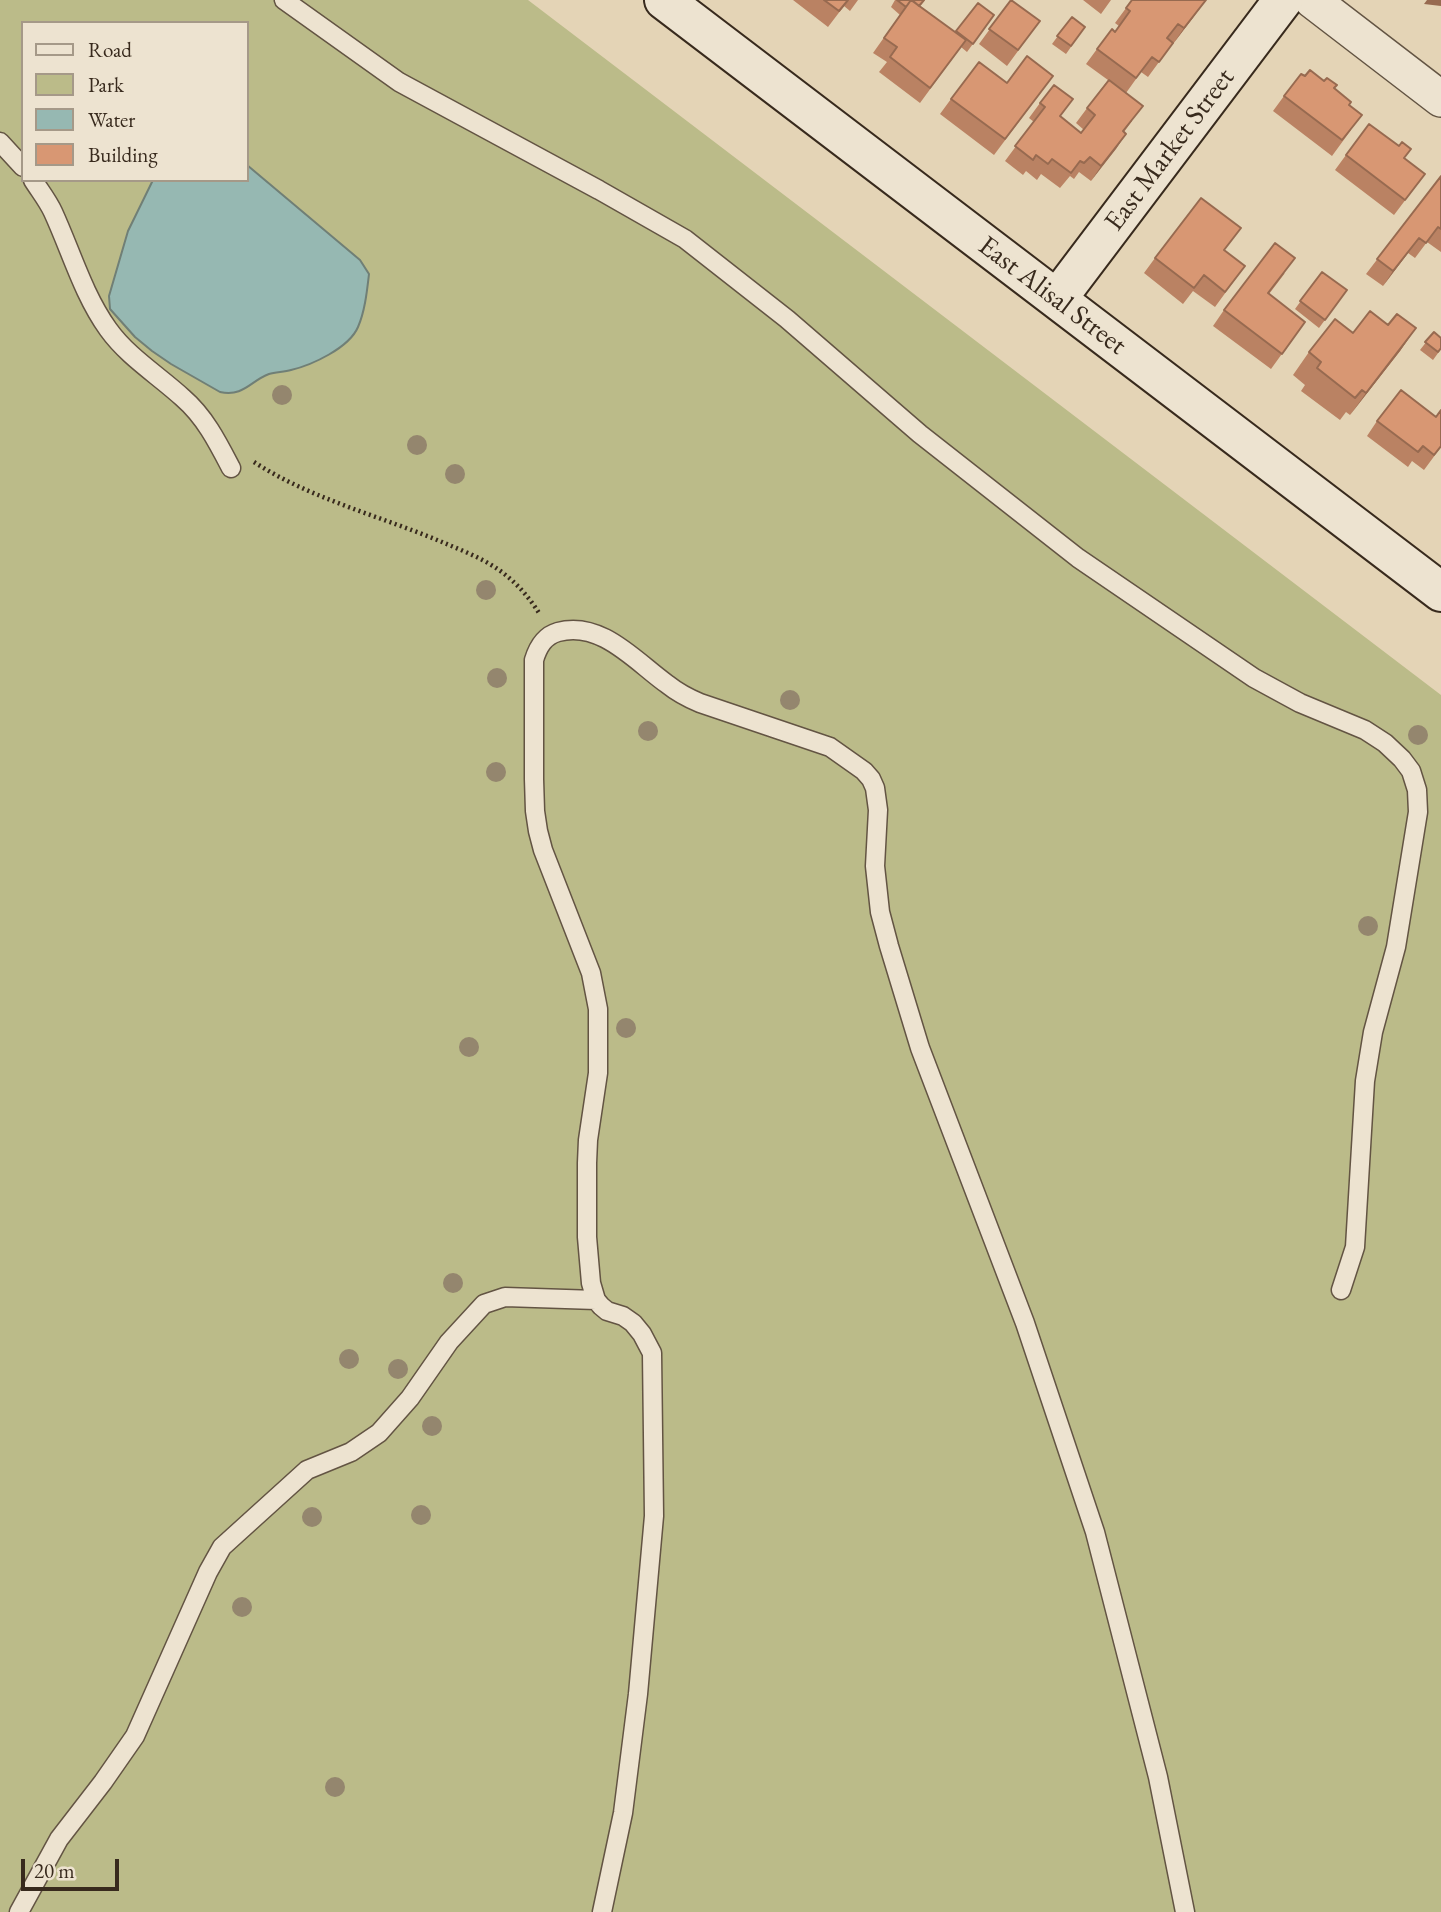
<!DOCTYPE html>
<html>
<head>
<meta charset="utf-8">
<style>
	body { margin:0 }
	#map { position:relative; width:1441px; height:1912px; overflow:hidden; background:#e4d4b6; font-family:"EB Garamond",serif }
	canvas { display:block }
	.legend { position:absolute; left:21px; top:21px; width:228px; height:161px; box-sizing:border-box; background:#ede3d0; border:2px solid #a59988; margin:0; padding:9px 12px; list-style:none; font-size:21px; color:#382a1d }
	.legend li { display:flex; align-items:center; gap:14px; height:35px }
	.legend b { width:35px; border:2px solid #a59988 }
	.scale { position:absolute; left:21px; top:1859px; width:98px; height:32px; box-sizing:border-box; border:4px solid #382a1d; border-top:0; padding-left:9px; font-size:21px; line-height:24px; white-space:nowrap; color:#382a1d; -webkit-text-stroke:5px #ede3d0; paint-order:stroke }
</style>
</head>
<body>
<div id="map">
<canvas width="1441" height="1912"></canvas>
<ul class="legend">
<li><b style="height:9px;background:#ede3d0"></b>Road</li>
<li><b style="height:19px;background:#bbbb89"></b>Park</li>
<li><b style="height:19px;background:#96b8b2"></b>Water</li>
<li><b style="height:19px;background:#d89773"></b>Building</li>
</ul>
<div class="scale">20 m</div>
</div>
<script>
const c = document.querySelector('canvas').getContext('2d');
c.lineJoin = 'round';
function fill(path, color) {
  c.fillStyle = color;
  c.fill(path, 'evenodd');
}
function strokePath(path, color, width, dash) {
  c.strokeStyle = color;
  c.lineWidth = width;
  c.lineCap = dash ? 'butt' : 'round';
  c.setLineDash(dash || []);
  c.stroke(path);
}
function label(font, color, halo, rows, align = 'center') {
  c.font = font + ' "EB Garamond",serif';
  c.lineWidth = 6;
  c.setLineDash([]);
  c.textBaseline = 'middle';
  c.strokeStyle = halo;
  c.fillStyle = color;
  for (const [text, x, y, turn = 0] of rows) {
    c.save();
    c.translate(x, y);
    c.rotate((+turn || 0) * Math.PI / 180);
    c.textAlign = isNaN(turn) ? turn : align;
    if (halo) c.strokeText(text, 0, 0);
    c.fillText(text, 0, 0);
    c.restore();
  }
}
const green = new Path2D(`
	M 0,0 L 528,0 L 1441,695 L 1441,1912 L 0,1912 ZM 23,23 L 247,23 L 247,180 L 23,180 Z`);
const water = new Path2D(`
	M 247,165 L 360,260 L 369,274 C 367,291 365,311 358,327 C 349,348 312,365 291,370 C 284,372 276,372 269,374 C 250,381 244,397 220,392 L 171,364 L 152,351 L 135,337 L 110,309 L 109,296 L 128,231 L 153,180 L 247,180 Z`);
const path = new Path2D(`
	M 254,462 C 311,499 380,516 442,542 C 461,550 482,558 499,570 C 515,581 529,597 539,613`);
const lane = new Path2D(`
	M 284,0 L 399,82 L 599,190 L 685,239 L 787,319 L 920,434 L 1078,558 L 1254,678 L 1300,703 L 1365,730 L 1385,743 L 1402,759 L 1411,771 L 1417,790 L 1418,812 L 1396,947 L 1373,1032 L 1365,1081 L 1355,1247 L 1341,1290
	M 0,142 L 23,167
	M 33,180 C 40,191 48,201 53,212 C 71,251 83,294 108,329 C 128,357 158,375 183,398 C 205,417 218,443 231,468
	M 19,1912 L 59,1839 L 103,1782 L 135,1736 L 208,1572 L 222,1547 L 307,1470 L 351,1452 L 379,1433 L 410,1398 L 449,1342 L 484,1304 L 505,1297 L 596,1300
	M 602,1912 L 623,1813 L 638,1694 L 654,1516 L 652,1353 L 642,1334 L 633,1323 L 623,1316 L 607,1311 L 601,1306 L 596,1300 L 591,1283 L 587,1237 L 587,1163 L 588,1140 L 598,1073 L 598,1009 L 591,973 L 543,850 L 538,831 L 535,811 L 534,779 L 534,660 C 538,647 544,636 558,632 C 601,620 636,662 667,684 C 677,692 688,698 700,703 L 830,747 L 864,771 L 871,779 L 875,788 L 878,810 L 875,866 L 880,912 L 889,946 L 920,1048 L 1025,1323 L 1095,1532 L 1158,1777 L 1185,1912`);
const street = new Path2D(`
	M 1312,0 L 1441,99`);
const secondary = new Path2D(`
	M 664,0 L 1441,592
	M 1057,299 L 1283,0`);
const trees = [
	[282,395],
	[417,445],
	[455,474],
	[486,590],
	[497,678],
	[790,700],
	[648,731],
	[1418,735],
	[496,772],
	[1368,926],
	[626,1028],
	[469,1047],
	[453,1283],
	[349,1359],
	[398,1369],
	[432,1426],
	[421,1515],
	[312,1517],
	[242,1607],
	[335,1787]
];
const wall = new Path2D(`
	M 793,0 L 858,0 L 850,11 L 844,6 L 828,27 Z
	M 895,0 L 925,0 L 920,6 L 956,33 L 978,3 L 994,15 L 967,52 L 961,47 L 920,103 L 879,72 L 887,62 L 873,53 L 900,15 L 891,7 Z
	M 1011,0 L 1040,21 L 1007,66 L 979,44 Z
	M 1083,0 L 1111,0 L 1101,14 Z
	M 1132,0 L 1195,15 L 1173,44 L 1173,43 L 1148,77 L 1141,72 L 1126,93 L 1132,121 L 1124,132 L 1126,134 L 1091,181 L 1079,172 L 1074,179 L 1070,176 L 1060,188 L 1041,174 L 1037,180 L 1026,171 L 1023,175 L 1005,161 L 1034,122 L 1029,118 L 1040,103 L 1081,133 L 1084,130 L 1076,123 L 1108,80 L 1086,64 L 1097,49 L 1115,32 L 1119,26 L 1115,23 Z
	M 1072,17 L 1085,27 L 1066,54 L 1052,44 Z
	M 1305,76 L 1334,88 L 1349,105 L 1351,130 L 1332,156 L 1273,111 L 1284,96 Z
	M 1007,83 L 1042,91 L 994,155 L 940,114 L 951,99 Z
	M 1346,155 L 1404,158 L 1425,174 L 1394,215 L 1335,170 Z
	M 1441,176 L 1441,252 L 1427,242 L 1415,258 L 1408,253 L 1383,286 L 1366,274 Z
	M 1225,251 L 1245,266 L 1215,307 L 1193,291 L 1183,304 L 1144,273 L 1155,258 Z
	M 1322,272 L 1347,290 L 1319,328 L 1295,309 Z
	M 1285,273 L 1269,294 L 1305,322 L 1271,369 L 1213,326 L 1224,310 Z
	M 1388,325 L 1416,328 L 1400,351 L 1350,415 L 1346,412 L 1340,420 L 1301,391 L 1305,385 L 1293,375 L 1309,352 L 1353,333 Z
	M 1434,332 L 1441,338 L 1441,349 L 1433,360 L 1420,350 Z
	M 1441,410 L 1441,447 L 1424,470 L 1412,461 L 1408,467 L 1367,436 L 1377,421 L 1436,417 Z`);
const shadedWall = new Path2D(`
	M 1206,0 L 1195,15 L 1173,44 L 1184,28 Z
	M 1427,0 L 1441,0 L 1441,6 L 1424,4 Z
	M 1126,134 L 1116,149 L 1091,181 L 1101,166 Z
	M 1419,238 L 1408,253 L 1383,286 L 1393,271 Z
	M 1416,328 L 1400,351 L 1350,415 L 1366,393 Z`);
const building = new Path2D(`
	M 824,0 L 848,0 L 839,11 Z
	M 897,0 L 911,0 L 906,7 Z
	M 911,0 L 966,40 L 930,88 L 890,57 L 897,47 L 884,38 Z
	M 912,0 L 924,0 L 919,6 Z
	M 1011,0 L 1040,21 L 1018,50 L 989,29 Z
	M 1132,0 L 1206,0 L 1184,28 L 1178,24 L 1167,38 L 1173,43 L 1159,62 L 1152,57 L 1136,78 L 1097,49 L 1112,29 L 1115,32 L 1130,11 L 1126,8 Z
	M 978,3 L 994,15 L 973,44 L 956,31 Z
	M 1072,17 L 1085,27 L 1071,46 L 1057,36 Z
	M 1027,56 L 1053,76 L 1005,139 L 951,99 L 979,62 L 1007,83 Z
	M 1310,70 L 1324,81 L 1327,78 L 1337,85 L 1334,88 L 1351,102 L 1349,105 L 1362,115 L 1342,140 L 1284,96 L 1301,74 L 1305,76 Z
	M 1109,80 L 1143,106 L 1123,131 L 1126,134 L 1101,166 L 1090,157 L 1084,163 L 1080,161 L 1071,173 L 1052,159 L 1048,164 L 1036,155 L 1033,160 L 1015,146 L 1045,107 L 1040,103 L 1054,85 L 1073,99 L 1060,116 L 1081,133 L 1095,115 L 1087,108 Z
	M 1369,124 L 1399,146 L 1402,142 L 1411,149 L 1404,158 L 1425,174 L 1405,200 L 1346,155 Z
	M 1441,176 L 1441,229 L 1438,227 L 1426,243 L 1419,238 L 1393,271 L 1377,259 Z
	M 1201,198 L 1241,228 L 1224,250 L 1245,266 L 1225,292 L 1204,275 L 1194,288 L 1155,258 Z
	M 1275,243 L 1295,258 L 1268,293 L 1305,322 L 1282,354 L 1224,310 Z
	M 1322,272 L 1347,290 L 1325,320 L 1300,301 Z
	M 1370,311 L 1388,325 L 1397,314 L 1416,328 L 1366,393 L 1362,390 L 1355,398 L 1317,368 L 1321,362 L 1309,352 L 1335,319 L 1353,333 Z
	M 1434,332 L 1441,338 L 1441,348 L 1438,352 L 1425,342 Z
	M 1401,390 L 1436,417 L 1441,410 L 1441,446 L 1434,455 L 1423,446 L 1418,452 L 1377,421 Z`);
const streetNames = [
	["East Market Street",1170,150,-53],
	["East Alisal Street",1052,296,37]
];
fill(green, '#bbbb89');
fill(water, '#96b8b2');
strokePath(water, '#707f76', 2);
strokePath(lane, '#635443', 21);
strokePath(street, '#635443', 38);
strokePath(secondary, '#382a1d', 42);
strokePath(path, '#382a1d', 4.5, [2, 3.5]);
strokePath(lane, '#ede3d0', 18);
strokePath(street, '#ede3d0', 35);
strokePath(secondary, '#ede3d0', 38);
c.fillStyle = '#94866e';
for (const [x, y] of trees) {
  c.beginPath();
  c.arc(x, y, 10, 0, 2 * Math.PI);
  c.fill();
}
fill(wall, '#ba8263');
fill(shadedWall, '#976a50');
fill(building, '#d89773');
strokePath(building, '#976a50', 2);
label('28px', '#382a1d', '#ede3d0', streetNames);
</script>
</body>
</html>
